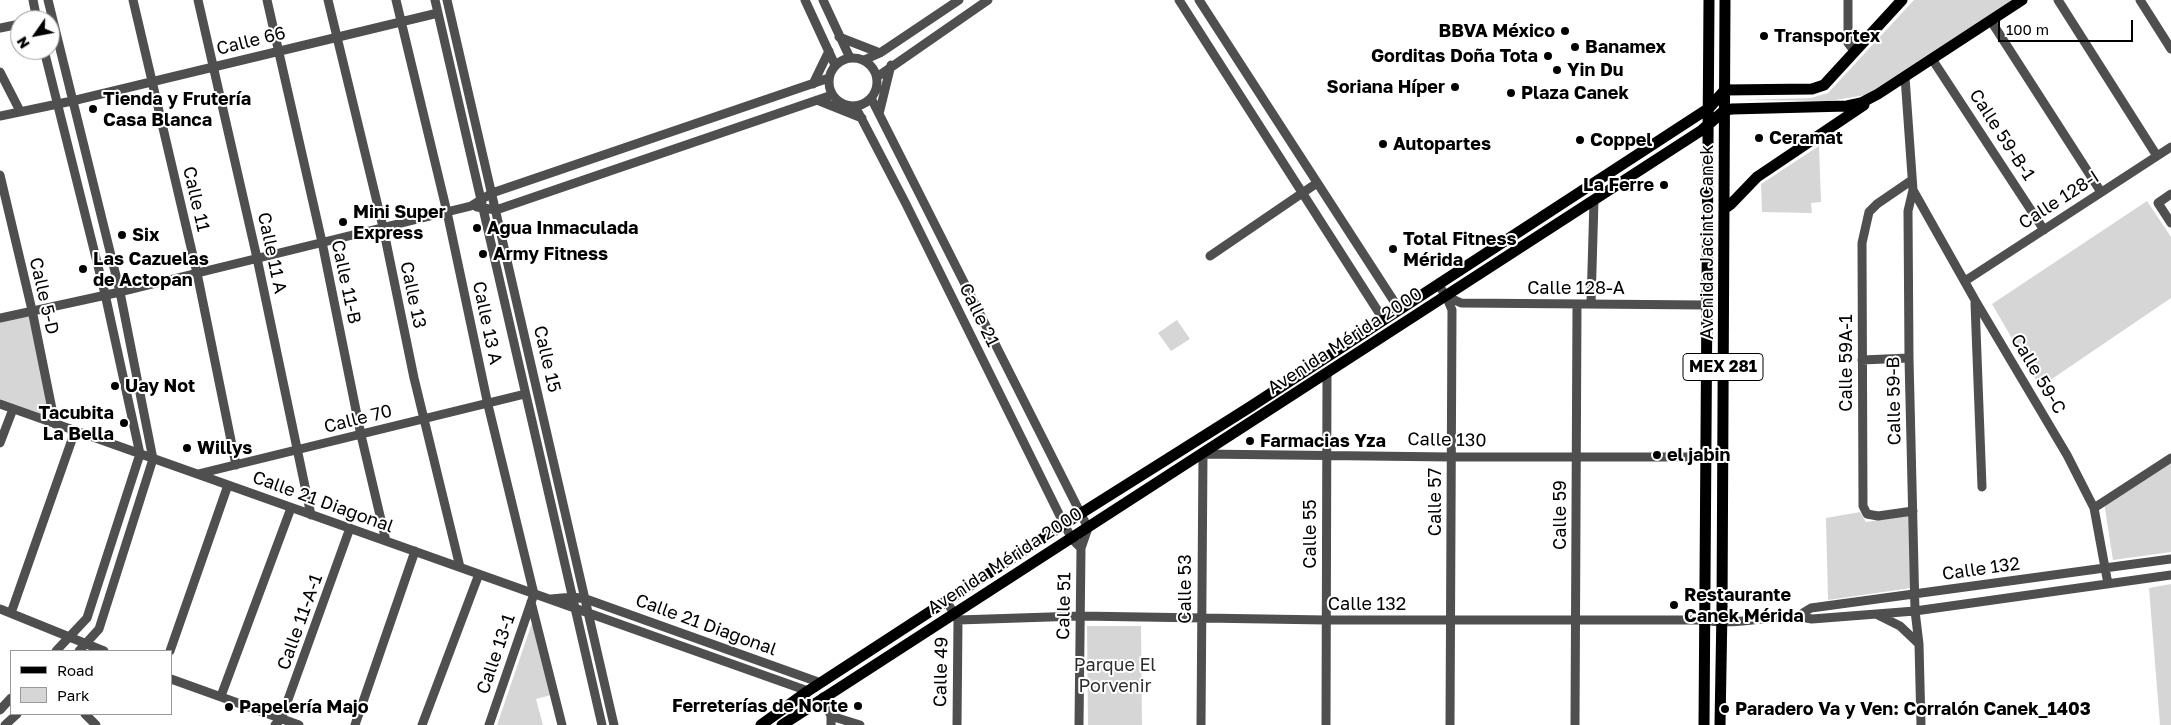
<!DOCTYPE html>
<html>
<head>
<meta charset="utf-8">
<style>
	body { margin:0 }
	#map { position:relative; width:2171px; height:725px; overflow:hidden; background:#fff; font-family:"Golos Text",sans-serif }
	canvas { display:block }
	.legend { position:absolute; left:10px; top:650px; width:162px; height:65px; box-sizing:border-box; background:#fff; border:1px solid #999; margin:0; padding:6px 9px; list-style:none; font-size:15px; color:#000 }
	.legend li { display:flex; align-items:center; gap:10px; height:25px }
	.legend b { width:25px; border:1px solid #999 }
	.north { position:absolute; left:10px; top:10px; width:50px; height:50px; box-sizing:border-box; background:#fff; border:1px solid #999; border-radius:50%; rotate:237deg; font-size:14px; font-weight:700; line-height:20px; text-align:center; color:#000 }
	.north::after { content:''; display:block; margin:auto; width:18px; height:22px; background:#000; clip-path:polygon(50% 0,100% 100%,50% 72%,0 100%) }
	.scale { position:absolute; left:1998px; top:20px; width:135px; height:22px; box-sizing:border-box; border:2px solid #000; border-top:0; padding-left:6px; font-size:15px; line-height:18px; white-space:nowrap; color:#000; -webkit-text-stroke:4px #fff; paint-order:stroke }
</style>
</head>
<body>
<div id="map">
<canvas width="2171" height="725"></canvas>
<ul class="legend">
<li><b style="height:6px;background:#000"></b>Road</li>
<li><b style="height:14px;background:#d6d6d6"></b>Park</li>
</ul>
<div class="north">N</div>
<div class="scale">100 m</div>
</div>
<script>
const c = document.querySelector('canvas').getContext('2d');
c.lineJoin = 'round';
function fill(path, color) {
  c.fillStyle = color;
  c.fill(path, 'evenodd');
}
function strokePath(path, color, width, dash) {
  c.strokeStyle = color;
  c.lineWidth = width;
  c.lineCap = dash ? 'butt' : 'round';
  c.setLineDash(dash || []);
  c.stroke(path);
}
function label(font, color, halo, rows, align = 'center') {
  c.font = font + ' "Golos Text",sans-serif';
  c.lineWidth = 4;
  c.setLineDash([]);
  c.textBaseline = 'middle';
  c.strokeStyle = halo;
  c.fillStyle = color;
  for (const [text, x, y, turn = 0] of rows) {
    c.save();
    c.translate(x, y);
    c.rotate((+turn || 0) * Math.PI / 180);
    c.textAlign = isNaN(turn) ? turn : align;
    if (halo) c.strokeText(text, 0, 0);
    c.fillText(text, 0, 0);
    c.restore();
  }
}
const green = new Path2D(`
	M 1914,0 L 2012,0 L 1866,95 L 1829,101 L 1742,100 L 1811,98 L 1828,93 Z
	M 1819,146 L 1821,202 L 1811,203 L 1812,213 L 1762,212 L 1761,184 Z
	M 2147,201 L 2171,237 L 2171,298 L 2040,387 L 1992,304 Z
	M 30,311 L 51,417 L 0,399 L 0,318 Z
	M 1177,320 L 1190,339 L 1171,351 L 1158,333 Z
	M 2171,458 L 2171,552 L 2113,560 L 2104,502 Z
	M 1860,512 L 1866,522 L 1910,515 L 1911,588 L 1828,600 L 1826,518 Z
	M 2171,584 L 2171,725 L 2160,725 L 2149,588 Z
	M 533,620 L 551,695 L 536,699 L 543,725 L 497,725 Z
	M 1087,626 L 1141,626 L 1142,725 L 1088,725 Z`);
const minor = new Path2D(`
	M 33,0 L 37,20
	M 48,0 L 120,292 L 153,459 L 99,629 L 79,651
	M 133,0 L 197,273 L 236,465
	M 198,0 L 257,258 L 311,515
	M 267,0 L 322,242 L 361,435 L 386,541
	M 328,0 L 383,227 L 414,378 L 460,567
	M 396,0 L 447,212 L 488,405 L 534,594 L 489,725
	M 435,0 L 602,725
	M 447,0 L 614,725
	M 805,0 L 835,65
	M 823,0 L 850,58
	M 1179,0 L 1383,319
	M 1199,0 L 1399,309
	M 1848,0 L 1848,43 L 1855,52
	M 2058,0 L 2157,156
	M 2140,0 L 2171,49
	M 1991,21 L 2101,192
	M 0,28 L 20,24
	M 839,37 L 880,53
	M 44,50 L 105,294 L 140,454 L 87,618 L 56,651
	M829 82a24 24 0 1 1 48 0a24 24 0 1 1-48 0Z
	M 1932,59 L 2044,230
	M 864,60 L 880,53 L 959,0
	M 0,72 L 20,111
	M 877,77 L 988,0
	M 1905,77 L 1913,190 L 1908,211 L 1909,358 L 1915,611 L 1919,644 L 1921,725
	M 813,84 L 829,51
	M 871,98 L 1088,528 L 1081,548 L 1079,725
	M 817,100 L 862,118
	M 855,106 L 906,204 L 1062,520 L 1072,539 L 1081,548
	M 879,114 L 891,65
	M 0,116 L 72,101 L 438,13
	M 0,175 L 32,310 L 55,424
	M 1912,180 L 1877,204 L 1869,212 L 1862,243 L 1863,506 L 1867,514 L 1878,516 L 1913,511
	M 1913,190 L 1975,300 L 2067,455 L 2094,508 L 2108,584
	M 2171,194 L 2158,203 L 2171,223
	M 477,207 L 496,210 L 832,95
	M 1210,256 L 1317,183
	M 1965,281 L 2171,147
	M 1438,284 L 1446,296 L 1452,310 L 1450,725
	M 1446,296 L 1461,303 L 1707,305
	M 1975,303 L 1982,487
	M 1591,304 L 1594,200
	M 0,318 L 120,292 L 471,206 L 492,193 L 829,78
	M 1862,360 L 1909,358
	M 0,404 L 808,691
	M 0,443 L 13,409
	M 1203,454 L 1451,457 L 1706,457
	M 198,474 L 525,394
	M 2094,508 L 2171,458
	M 551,599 L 573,597 L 586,599 L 821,683
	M 531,602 L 562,725
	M 947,602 L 958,620 L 1080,616 L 1326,620 L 1704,620 C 1741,627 1778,611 1812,619 L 1915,611 L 2171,575
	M 0,609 L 104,651
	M 11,613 L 75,431
	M 1878,615 L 1900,626 L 1919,644
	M 1798,616 L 1811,608 L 2171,559
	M 170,651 L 228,485
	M 171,679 L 299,725
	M 221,696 L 291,508
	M 823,697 L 831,716 L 831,725
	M 0,710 L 11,698
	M 85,714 L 96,725
	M 831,716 L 860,725
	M 5,725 L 17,714
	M 275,725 L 281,719 L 350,528
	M 355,725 L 415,551
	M 422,725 L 479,574
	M 957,725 L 958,620
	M 1201,725 L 1203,454
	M 1326,725 L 1327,374
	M 1575,725 L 1577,304`);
const major = new Path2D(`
	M 1724,209 L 1731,204 L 1757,177 L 1864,105
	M 761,725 L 808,691 L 1080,514 L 1250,407 L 1709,108 L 1725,90 L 1812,89 L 1824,85 L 1902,0
	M 782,725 L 1702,130 L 1725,110 L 1732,109 L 1847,106 L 1861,103 L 1878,94 L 2022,0
	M 1704,725 L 1709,0
	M 1720,725 L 1722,610 L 1725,0`);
const markers = [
	[1565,31,5,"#000"],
	[1764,36,5,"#000"],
	[1575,47,5,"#000"],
	[1548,56,5,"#000"],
	[1557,70,5,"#000"],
	[1455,87,5,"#000"],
	[1511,93,5,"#000"],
	[93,109,5,"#000"],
	[1759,138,5,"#000"],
	[1580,140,5,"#000"],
	[1383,144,5,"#000"],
	[1664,185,5,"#000"],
	[343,222,5,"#000"],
	[477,228,5,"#000"],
	[122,235,5,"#000"],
	[1393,249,5,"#000"],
	[483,254,5,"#000"],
	[83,269,5,"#000"],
	[115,386,5,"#000"],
	[124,423,5,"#000"],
	[1250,441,5,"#000"],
	[187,448,5,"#000"],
	[1657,455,5,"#000"],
	[1674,605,5,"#000"],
	[858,706,5,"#000"],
	[229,707,5,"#000"],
	[1725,709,5,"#000"]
];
const shields = [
	[1723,367,80]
];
const shieldNames = [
	["MEX 281",1723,367]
];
const poiNames = [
	["BBVA México",1555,31,"right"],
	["Transportex",1774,36],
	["Banamex",1585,47],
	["Gorditas Doña Tota",1538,56,"right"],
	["Yin Du",1567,70],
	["Soriana Híper",1445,87,"right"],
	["Plaza Canek",1521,93],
	["Tienda y Frutería",103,99],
	["Casa Blanca",103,120],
	["Ceramat",1769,138],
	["Coppel",1590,140],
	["Autopartes",1393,144],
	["La Ferre",1654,185,"right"],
	["Mini Super",353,212],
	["Express",353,233],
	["Agua Inmaculada",487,228],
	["Six",132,235],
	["Total Fitness",1403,239],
	["Mérida",1403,260],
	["Army Fitness",493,254],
	["Las Cazuelas",93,259],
	["de Actopan",93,280],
	["Uay Not",125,386],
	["Tacubita",114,413,"right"],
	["La Bella",114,434,"right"],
	["Farmacias Yza",1260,441],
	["Willys",197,448],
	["el jabin",1667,455],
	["Restaurante",1684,595],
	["Canek Mérida",1684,616],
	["Ferreterías de Norte",848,706,"right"],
	["Papelería Majo",239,707],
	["Paradero Va y Ven: Corralón Canek_1403",1735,709]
];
const streetNames = [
	["Calle 66",251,41,-14],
	["Calle 59-B-1",2002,135,57],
	["Calle 11",196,199,77],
	["Calle 128-I",2059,200,-33],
	["Avenida Jacinto Canek",1707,242,-90],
	["Calle 11 A",272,253,78],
	["Calle 11-B",346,282,78],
	["Calle 128-A",1576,288],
	["Calle 13",413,295,78],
	["Calle 5-D",44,296,77],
	["Calle 21",979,315,64],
	["Calle 13 A",487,323,78],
	["Avenida Mérida 2000",1345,341,-33],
	["Calle 15",547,359,77],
	["Calle 59A-1",1846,363,-90],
	["Calle 59-C",2038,374,59],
	["Calle 59-B",1894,401,-91],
	["Calle 70",358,419,-14],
	["Calle 130",1447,440,1],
	["Calle 21 Diagonal",323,502,20],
	["Calle 57",1435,502,-90],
	["Calle 59",1560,515,-90],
	["Calle 55",1310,534,-90],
	["Avenida Mérida 2000",1005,561,-33],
	["Calle 132",1981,569,-8],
	["Calle 53",1185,589,-90],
	["Calle 132",1367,604],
	["Calle 51",1064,606,-89],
	["Calle 11-A-1",300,622,-70],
	["Calle 21 Diagonal",706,625,20],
	["Calle 13-1",496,654,-71],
	["Calle 49",941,672,-89]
];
const parkNames = [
	["Parque El",1115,665],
	["Porvenir",1115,686]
];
fill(green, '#d6d6d6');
strokePath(minor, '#4f4f4f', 9);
strokePath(major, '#000', 11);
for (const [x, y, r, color] of markers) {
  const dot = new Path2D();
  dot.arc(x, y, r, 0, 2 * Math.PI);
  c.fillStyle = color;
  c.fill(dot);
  strokePath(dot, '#fff', 2);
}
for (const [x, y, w] of shields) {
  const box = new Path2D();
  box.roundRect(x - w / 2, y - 13.5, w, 27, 4);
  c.fillStyle = '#fff';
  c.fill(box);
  strokePath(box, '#000', 1);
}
label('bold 16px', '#000', null, shieldNames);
label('bold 18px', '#000', '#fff', poiNames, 'left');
label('18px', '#000', '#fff', streetNames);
label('18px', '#2d2d2d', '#fff', parkNames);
</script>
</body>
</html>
